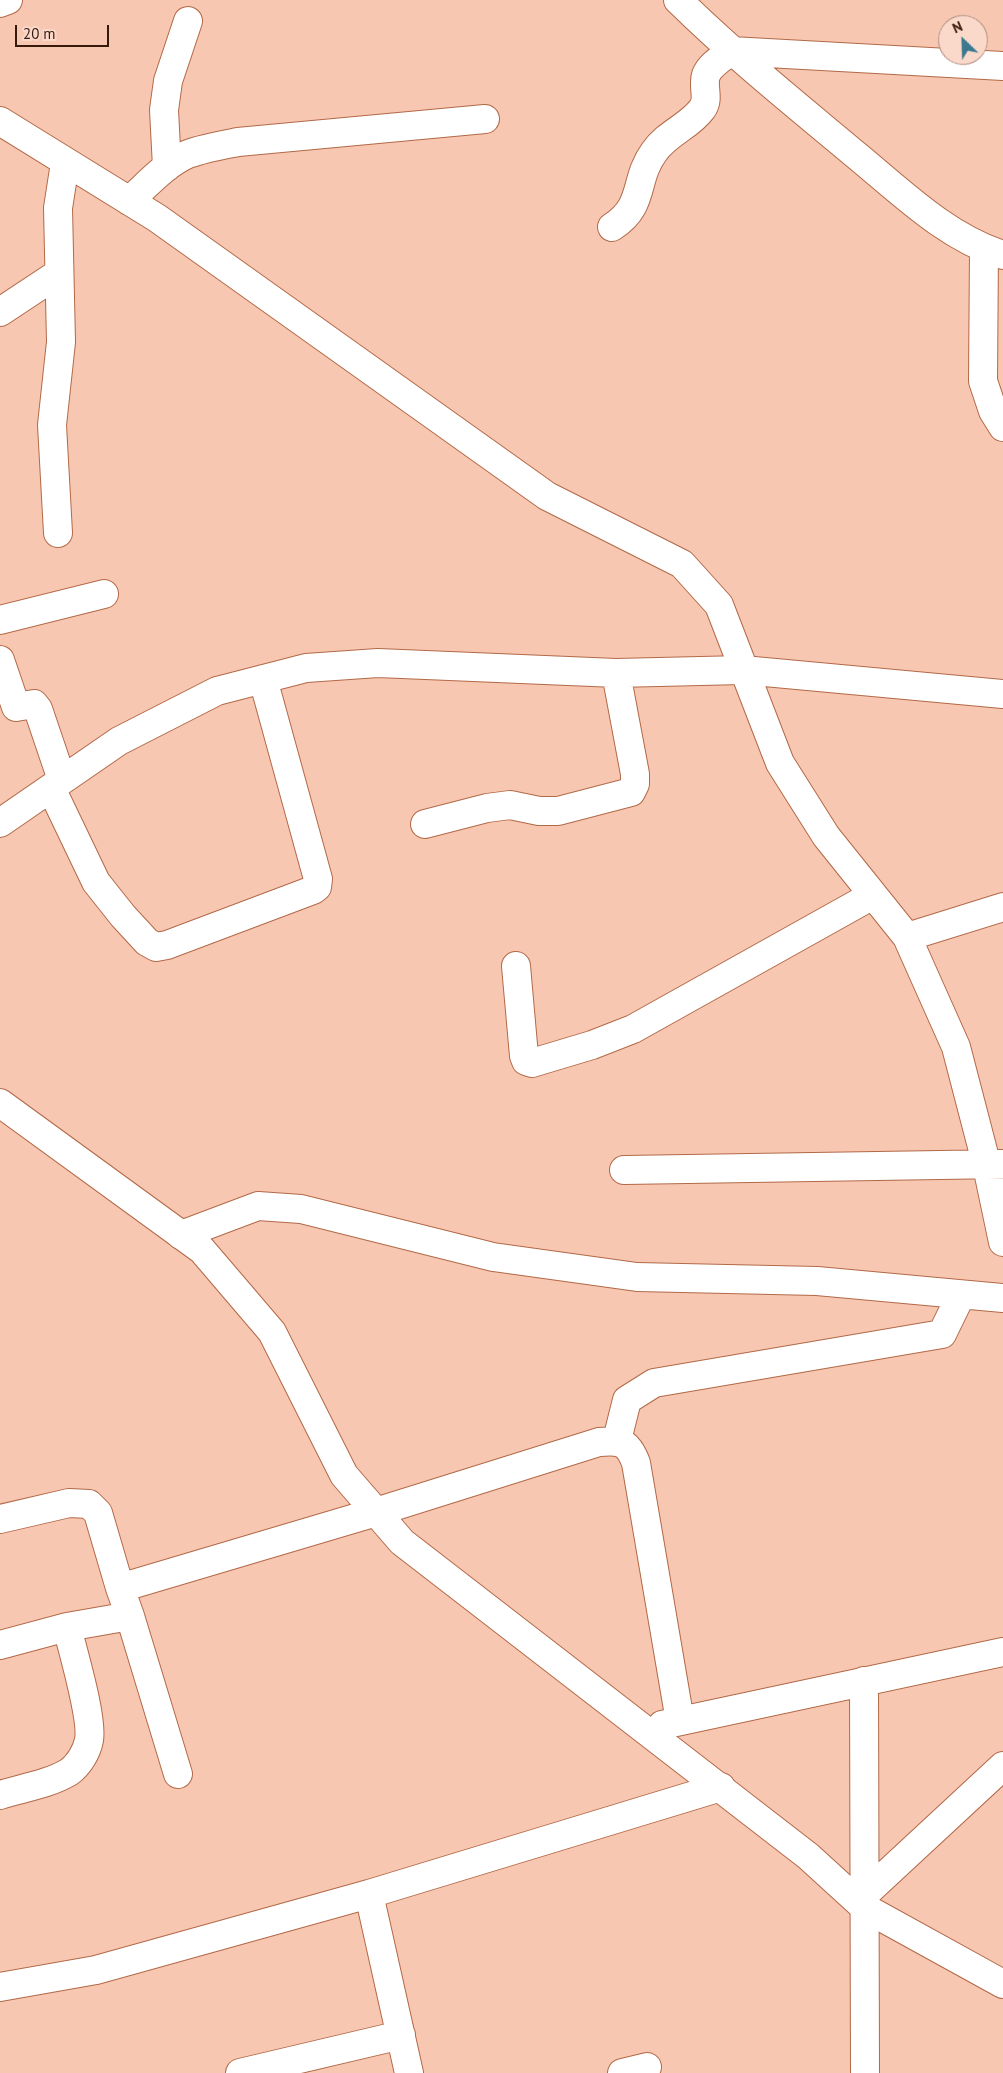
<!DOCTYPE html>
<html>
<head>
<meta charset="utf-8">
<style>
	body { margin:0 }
	#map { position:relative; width:1003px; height:2073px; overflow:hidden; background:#f8c7b2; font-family:"PT Sans",sans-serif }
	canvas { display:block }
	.north { position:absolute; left:938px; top:15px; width:50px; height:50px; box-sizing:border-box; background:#fad8ca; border:1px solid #ac8c7e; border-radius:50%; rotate:336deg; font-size:14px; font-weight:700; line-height:20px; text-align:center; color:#37190b }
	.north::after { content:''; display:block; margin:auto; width:18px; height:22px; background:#3c798f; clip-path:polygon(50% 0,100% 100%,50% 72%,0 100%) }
	.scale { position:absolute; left:15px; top:25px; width:94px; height:22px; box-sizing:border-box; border:2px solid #37190b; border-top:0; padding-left:6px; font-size:15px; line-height:18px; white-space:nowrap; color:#37190b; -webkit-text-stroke:4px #fad8ca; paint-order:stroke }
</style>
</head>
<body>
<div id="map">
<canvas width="1003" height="2073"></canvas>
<div class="north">N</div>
<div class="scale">20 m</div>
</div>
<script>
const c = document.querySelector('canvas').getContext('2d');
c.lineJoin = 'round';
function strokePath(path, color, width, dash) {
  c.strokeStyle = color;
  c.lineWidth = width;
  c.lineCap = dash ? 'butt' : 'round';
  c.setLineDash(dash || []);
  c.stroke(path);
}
const minor = new Path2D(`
	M 678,0 C 734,55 795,104 856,155 C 901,192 946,237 1003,255
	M 0,3 L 8,0
	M 0,121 L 157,218 L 547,496 L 682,564 L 719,605 L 780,763 L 826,836 L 907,937 L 956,1047 L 987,1166 L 1003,1242
	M 167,167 L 164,110 L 168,81 L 188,21
	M 129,201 C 147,185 165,164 188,154 C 204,148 222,145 238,142 L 485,119
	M 612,227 C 646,205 633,181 654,152 C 667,133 690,126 702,109 C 710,99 702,86 706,75 C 710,65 722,58 731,51 L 1003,66
	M 984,249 L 983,381 L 993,411 L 1003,427
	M 0,312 L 59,273
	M 58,533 L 52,425 L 61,342 L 58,208 L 65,163
	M 0,620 L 104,594
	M 0,660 L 16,707 L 34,704 L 38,709 L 62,780
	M 51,788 L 96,882 L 123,916 L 147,942 L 156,947 L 167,945 L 313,890 L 317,887 L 318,879 L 263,679
	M 0,823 L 119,741 L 217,691 L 306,668 L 378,663 L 616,673 L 743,670 L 1003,694
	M 425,824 L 487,808 L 510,805 L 539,811 L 558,811 L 631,792 L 635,784 L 635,774 L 616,673
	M 907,937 L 1003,907
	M 516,966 L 524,1056 L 526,1061 L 532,1063 L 592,1045 L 633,1029 L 873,895
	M 624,1170 L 1003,1164
	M 181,1235 L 258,1206 L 301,1209 L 493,1257 L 637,1277 L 817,1281 L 1003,1298
	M 617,1440 L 627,1400 L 654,1383 L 942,1334 L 961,1295
	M 0,1519 L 69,1503 L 89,1504 L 98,1513 L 120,1588
	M 130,1616 L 178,1774
	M 0,1645 L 67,1627
	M 864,1681 L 865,2073
	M 662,1725 L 1003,1652
	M 0,1795 C 23,1788 49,1784 69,1772 C 79,1765 87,1751 89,1740 C 93,1718 73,1652 67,1627 L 130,1616 L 120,1588 L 376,1512 L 599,1442 C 621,1440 628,1442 636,1463 L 680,1721
	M 369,1894 L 409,2073
	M 865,1894 L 1003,1766
	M 0,1987 L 96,1970 L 369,1894 L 721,1787
	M 240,2073 L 401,2035
	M 622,2073 L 647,2067`);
const trunk = new Path2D(`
	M 0,1103 L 202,1250 L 272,1332 L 344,1475 L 402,1542 L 808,1856 L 865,1908 L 1003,1984`);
strokePath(minor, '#b26947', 30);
strokePath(trunk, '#b26947', 30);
strokePath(minor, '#fff', 28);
strokePath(trunk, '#fff', 28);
</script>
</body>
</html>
